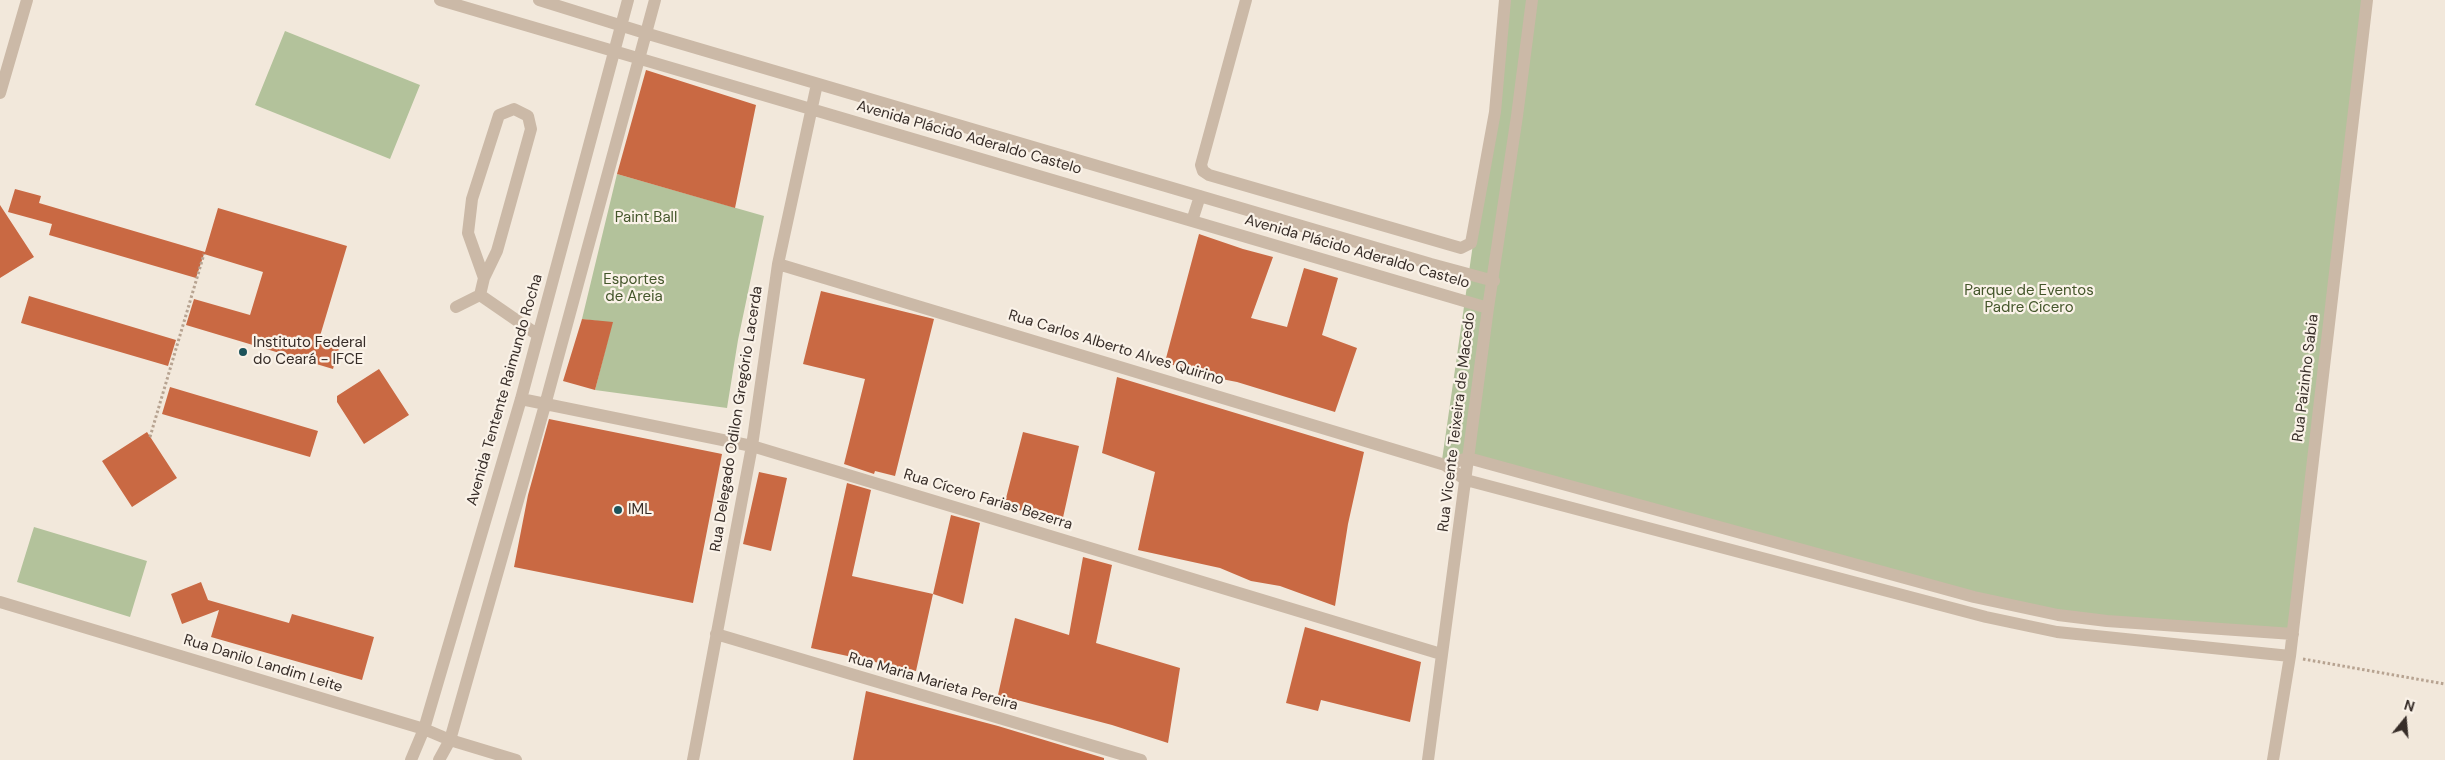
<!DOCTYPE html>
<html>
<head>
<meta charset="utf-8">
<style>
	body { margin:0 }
	#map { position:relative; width:2445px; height:760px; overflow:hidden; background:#f2e8db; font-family:"DM Sans",sans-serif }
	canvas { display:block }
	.north { position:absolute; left:2380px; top:695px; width:50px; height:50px; -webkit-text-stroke:4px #faf2e8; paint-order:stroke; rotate:17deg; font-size:14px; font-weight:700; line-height:20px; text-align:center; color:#372d28 }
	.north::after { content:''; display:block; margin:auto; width:18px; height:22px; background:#372d28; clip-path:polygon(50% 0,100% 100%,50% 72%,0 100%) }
</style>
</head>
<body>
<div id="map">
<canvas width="2445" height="760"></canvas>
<div class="north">N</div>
</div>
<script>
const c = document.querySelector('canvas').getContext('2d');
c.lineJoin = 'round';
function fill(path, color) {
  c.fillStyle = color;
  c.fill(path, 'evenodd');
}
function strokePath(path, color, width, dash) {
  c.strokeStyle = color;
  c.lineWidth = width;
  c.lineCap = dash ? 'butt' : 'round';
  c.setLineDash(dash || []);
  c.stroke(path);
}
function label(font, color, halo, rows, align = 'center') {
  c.font = font + ' "DM Sans",sans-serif';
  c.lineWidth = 4.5;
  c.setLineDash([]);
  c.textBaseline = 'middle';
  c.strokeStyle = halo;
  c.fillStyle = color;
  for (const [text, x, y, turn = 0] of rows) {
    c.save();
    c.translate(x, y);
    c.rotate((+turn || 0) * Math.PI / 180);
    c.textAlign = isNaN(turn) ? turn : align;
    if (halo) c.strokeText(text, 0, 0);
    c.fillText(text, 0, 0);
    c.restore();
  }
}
const green = new Path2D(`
	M 1508,0 L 2366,0 L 2291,632 L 2094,620 L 1983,598 L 1489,464 L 1442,460 Z
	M 285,31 L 420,85 L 390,159 L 255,105 Z
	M 617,174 L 764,216 L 738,340 L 727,408 L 595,390 L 612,323 L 582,319 Z
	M 34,527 L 147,561 L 130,617 L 17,582 Z`);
const building = new Path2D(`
	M 646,70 L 756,105 L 735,208 L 617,174 Z
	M 15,189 L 41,196 L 39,203 L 205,252 L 218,208 L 347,246 L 320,336 L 341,342 L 333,369 L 186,325 L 194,299 L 250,315 L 263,272 L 204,254 L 196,278 L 49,235 L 52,224 L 8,212 Z
	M 0,205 L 34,257 L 0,278 Z
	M 1199,234 L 1243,249 L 1273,257 L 1251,318 L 1287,327 L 1304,268 L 1338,278 L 1322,335 L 1357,348 L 1335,412 L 1237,382 L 1201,375 L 1165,362 Z
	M 821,291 L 934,319 L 895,476 L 875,471 L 874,474 L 844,464 L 865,379 L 803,364 Z
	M 29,296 L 176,340 L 168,366 L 21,323 Z
	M 582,319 L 613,322 L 595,390 L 563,381 Z
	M 379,369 L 409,415 L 364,444 L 337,402 L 337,396 Z
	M 1117,377 L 1364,452 L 1348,524 L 1335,606 L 1280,586 L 1251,581 L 1220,568 L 1138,550 L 1155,472 L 1102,453 Z
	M 170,387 L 318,431 L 310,457 L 162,414 Z
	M 549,419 L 722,454 L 693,603 L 514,567 L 528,495 Z
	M 147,432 L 177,478 L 132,507 L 102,461 Z
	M 1023,432 L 1079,446 L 1062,522 L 1004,506 Z
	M 759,472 L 787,478 L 771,551 L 743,544 Z
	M 847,483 L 871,490 L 852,576 L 933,594 L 916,671 L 811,648 Z
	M 951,515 L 980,523 L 963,604 L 933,594 Z
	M 1083,557 L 1112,565 L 1096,643 L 1180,668 L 1168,743 L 1112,725 L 998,695 L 1015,618 L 1069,635 Z
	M 201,582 L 208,600 L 289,623 L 292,614 L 374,637 L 362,680 L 211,637 L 219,610 L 182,624 L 171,594 Z
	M 1305,627 L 1421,662 L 1410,722 L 1321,700 L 1318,711 L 1286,703 Z
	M 866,691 L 998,726 L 1104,758 L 1104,760 L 853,760 Z`);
const path = new Path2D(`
	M 150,437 L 204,254
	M 2303,659 L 2445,684`);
const minor = new Path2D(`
	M 440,0 L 1488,308
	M 539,0 L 645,33 L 1431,264 L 1494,281
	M 1246,0 L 1201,165 L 1203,171 L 1209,175 L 1461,248 L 1471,243 L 1495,112 L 1505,0
	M 0,93 L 27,0
	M 1192,221 L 1200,196
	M 778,264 L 1445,465 L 1466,480 L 1986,617 L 2057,632 L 2290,656
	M 484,278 L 468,233 L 472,199 L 499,115 L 514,109 L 528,116 L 531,129 L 497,251 L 484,278 L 480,295 L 538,335
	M 456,307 L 480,295
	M 521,399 L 752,446 L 1441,654
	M 1445,465 L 1468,458 L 1974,597 L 2058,615 L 2107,621 L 2293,634
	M 0,602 L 424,729 L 450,740 L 516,760
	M 716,634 L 1141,760
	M 411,760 L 424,729 L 521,399 L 628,0
	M 439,760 L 450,740 L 545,405 L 655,0
	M 693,760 L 752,446 L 778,264 L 817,84
	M 1428,760 L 1488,308 L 1517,116 L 1532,0
	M 2273,760 L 2290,656 L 2367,0`);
const markers = [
	[243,352,5,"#1c535a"],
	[618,510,5,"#1c535a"]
];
const streetNames = [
	["Avenida Plácido Aderaldo Castelo",969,138,16],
	["Avenida Plácido Aderaldo Castelo",1357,252,16],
	["Rua Carlos Alberto Alves Quirino",1116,348,17],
	["Rua Paizinho Sabia",2306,378,-83],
	["Avenida Tentente Raimundo Rocha",505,390,-74],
	["Rua Delegado Odilon Gregório Lacerda",737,419,-81],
	["Rua Vicente Teixeira de Macedo",1457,422,-83],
	["Rua Cícero Farias Bezerra",988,500,17],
	["Rua Danilo Landim Leite",263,664,17],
	["Rua Maria Marieta Pereira",933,682,16]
];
const parkNames = [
	["Paint Ball",646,218],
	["Esportes",634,280],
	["de Areia",634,297],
	["Parque de Eventos",2029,291],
	["Padre Cícero",2029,308]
];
const poiNames = [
	["Instituto Federal",253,343],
	["do Ceará - IFCE",253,360],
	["IML",628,510]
];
fill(green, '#b3c29b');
fill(building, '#c96943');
strokePath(path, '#b7a391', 3, [2.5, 2.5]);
strokePath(minor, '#cbb9a7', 12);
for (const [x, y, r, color] of markers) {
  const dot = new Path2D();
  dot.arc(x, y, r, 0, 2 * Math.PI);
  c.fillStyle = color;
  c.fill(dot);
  strokePath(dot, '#faf2e8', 2);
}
label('15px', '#372d28', '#faf2e8', streetNames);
label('15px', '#44562b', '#faf2e8', parkNames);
label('15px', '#372d28', '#faf2e8', poiNames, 'left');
</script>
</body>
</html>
